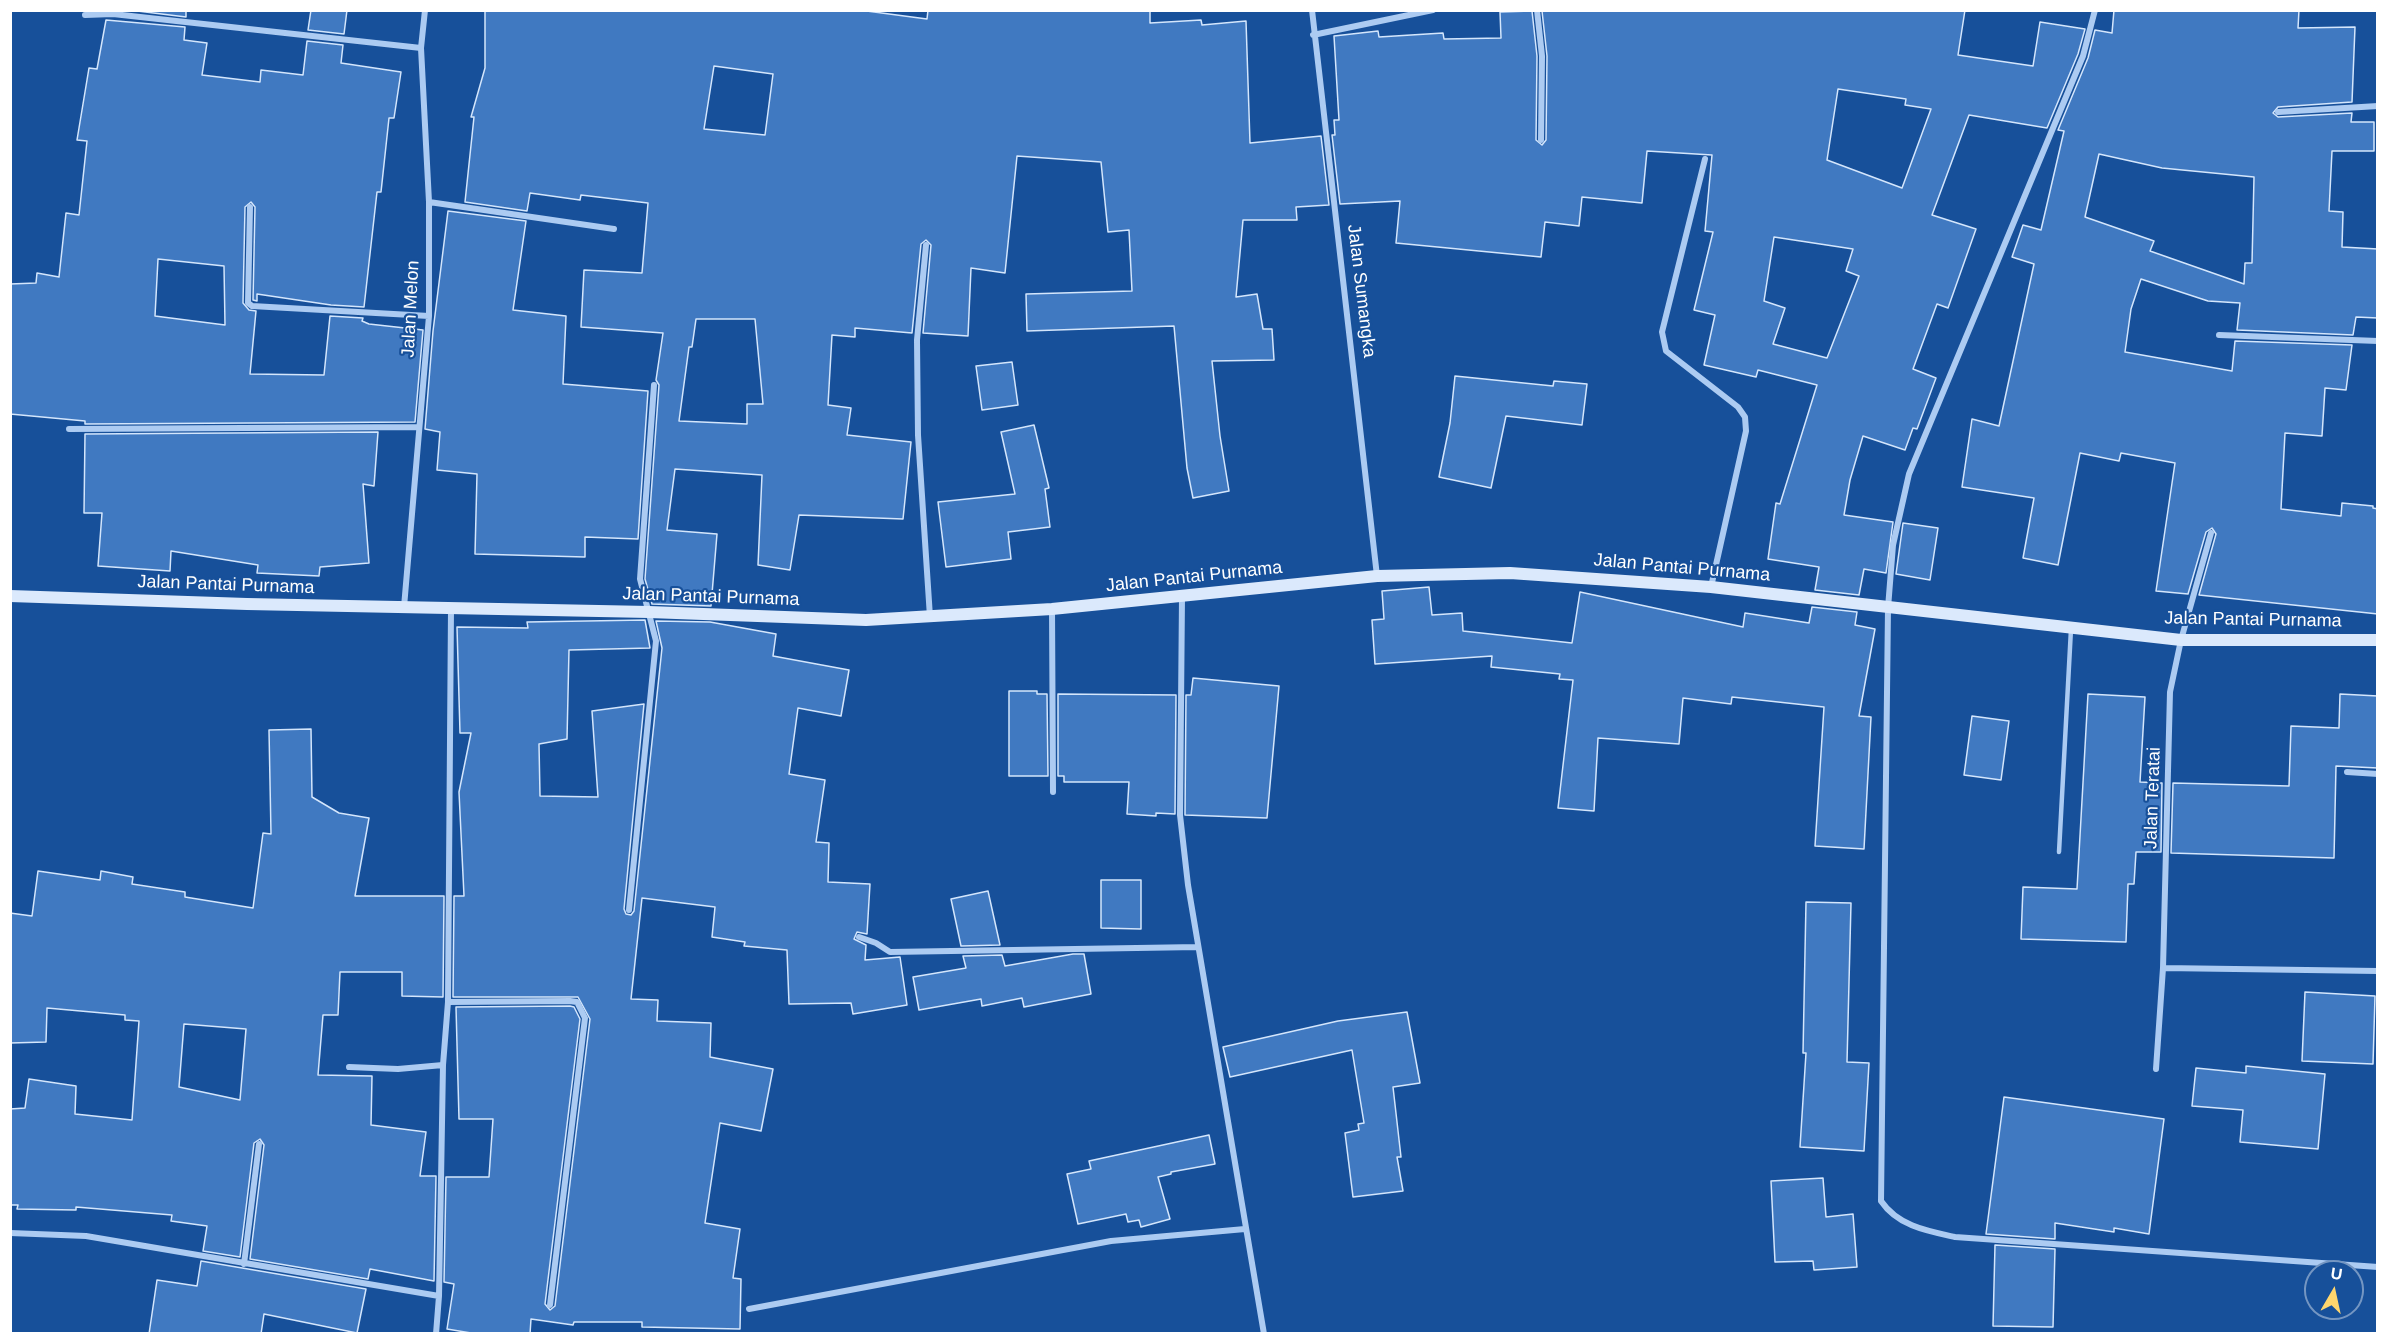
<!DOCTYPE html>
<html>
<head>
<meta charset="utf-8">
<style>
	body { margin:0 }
	#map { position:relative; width:2388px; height:1344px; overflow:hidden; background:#17509a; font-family:Arial,sans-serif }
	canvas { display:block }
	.frame { position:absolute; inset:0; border:12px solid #fff; pointer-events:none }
	.north { position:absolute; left:2304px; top:1260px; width:60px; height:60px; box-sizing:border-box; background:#17509a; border:2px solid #7496c2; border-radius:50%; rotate:9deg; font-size:16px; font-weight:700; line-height:24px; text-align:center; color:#fff }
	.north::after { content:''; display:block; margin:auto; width:21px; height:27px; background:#ffd66d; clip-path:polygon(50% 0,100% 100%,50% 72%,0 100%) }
</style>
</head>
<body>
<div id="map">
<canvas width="2388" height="1344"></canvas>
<div class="frame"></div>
<div class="north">U</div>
</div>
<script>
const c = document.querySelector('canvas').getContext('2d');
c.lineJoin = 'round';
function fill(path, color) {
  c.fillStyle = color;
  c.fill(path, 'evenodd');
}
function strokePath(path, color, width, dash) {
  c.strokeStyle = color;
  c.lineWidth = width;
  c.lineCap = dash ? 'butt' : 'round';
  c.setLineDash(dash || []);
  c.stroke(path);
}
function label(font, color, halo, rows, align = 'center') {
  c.font = font + ' Arial,sans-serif';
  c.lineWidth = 4.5;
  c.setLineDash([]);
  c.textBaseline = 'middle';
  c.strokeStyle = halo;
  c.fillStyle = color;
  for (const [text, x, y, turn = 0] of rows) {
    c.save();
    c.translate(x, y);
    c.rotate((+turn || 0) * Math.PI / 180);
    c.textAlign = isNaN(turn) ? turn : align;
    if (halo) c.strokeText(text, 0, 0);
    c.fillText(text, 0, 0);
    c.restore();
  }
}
const building = new Path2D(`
	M 129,10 L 186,10 L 186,17 Z
	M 311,10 L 347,10 L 344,34 L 308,30 Z
	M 485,10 L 859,10 L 927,19 L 928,10 L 1150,10 L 1150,23 L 1201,20 L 1202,25 L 1246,21 L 1250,143 L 1321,136 L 1329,205 L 1296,207 L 1297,220 L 1243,220 L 1236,297 L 1257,294 L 1263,329 L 1272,329 L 1274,360 L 1212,361 L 1220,436 L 1229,491 L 1193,498 L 1187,468 L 1174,326 L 1027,331 L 1026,294 L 1132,291 L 1129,230 L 1108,232 L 1101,162 L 1017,156 L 1005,273 L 971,268 L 968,336 L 923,333 L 931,245 L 926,240 L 921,244 L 912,333 L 855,328 L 855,337 L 832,335 L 828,405 L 851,408 L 847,435 L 911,442 L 903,519 L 799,515 L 790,570 L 758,565 L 762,475 L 675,469 L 667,530 L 717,534 L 711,606 L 652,604 L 645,579 L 659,385 L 656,380 L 663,333 L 581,327 L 584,270 L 642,273 L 648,203 L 581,195 L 580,200 L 530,193 L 527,211 L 465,202 L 474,117 L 471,117 L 485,68 ZM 714,66 L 773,74 L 765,135 L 704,129 ZM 696,319 L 755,319 L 763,404 L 747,404 L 747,424 L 679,421 L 689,347 L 692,347 Z
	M 1965,10 L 1958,55 L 2033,66 L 2040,22 L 2085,29 L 2078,54 L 2047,128 L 1969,115 L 1932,215 L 1976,229 L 1948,308 L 1937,304 L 1913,369 L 1936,378 L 1917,429 L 1913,428 L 1905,450 L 1863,436 L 1850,480 L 1844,515 L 1893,522 L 1886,573 L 1864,569 L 1859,595 L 1815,590 L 1819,567 L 1768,559 L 1776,503 L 1780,504 L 1817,385 L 1758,370 L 1756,377 L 1704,365 L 1715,315 L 1694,310 L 1713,232 L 1705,231 L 1712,155 L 1647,151 L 1642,203 L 1582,197 L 1579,226 L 1545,222 L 1541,257 L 1396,243 L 1400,201 L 1340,204 L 1332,135 L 1335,135 L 1334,120 L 1339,120 L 1334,36 L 1378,31 L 1379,37 L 1443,33 L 1444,39 L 1501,38 L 1500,12 L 1532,11 L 1537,56 L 1536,140 L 1542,145 L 1546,140 L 1547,56 L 1542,11 ZM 1838,89 L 1906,99 L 1905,105 L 1931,109 L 1902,188 L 1827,160 ZM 1774,237 L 1853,249 L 1846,271 L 1859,276 L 1827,358 L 1773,344 L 1785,308 L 1764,301 Z
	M 2114,10 L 2299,10 L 2298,28 L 2355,27 L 2352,102 L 2278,107 L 2273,113 L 2278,117 L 2352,113 L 2351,122 L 2374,122 L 2374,151 L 2332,151 L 2329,211 L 2343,212 L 2342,247 L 2378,249 L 2378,318 L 2356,317 L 2353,335 L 2237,330 L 2240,303 L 2208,301 L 2141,279 L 2131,309 L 2125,352 L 2232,371 L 2235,341 L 2352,345 L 2346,390 L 2325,388 L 2322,436 L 2285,433 L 2281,509 L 2341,516 L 2342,503 L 2373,506 L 2373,508 L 2378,509 L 2378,614 L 2199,595 L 2216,534 L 2212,528 L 2206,532 L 2188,594 L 2156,591 L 2175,463 L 2121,453 L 2119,461 L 2080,453 L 2058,565 L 2023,558 L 2034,498 L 1962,487 L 1972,419 L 1999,426 L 2034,264 L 2012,257 L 2023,225 L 2041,230 L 2064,131 L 2058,130 L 2088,58 L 2095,30 L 2112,33 ZM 2099,154 L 2162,168 L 2254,177 L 2252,263 L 2245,263 L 2244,284 L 2150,251 L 2154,241 L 2085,217 Z
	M 106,20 L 185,27 L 184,40 L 207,43 L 202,75 L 260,82 L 261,70 L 303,75 L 307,41 L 343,45 L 341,63 L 401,72 L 394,118 L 389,118 L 381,192 L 377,192 L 364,307 L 331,305 L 257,294 L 257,301 L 253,300 L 255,207 L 251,202 L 245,207 L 243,303 L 249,310 L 256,311 L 250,374 L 324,375 L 330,316 L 363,318 L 362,321 L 369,324 L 423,330 L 415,422 L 85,424 L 85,421 L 10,414 L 10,284 L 36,283 L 37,273 L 59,277 L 66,213 L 79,215 L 87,141 L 77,140 L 89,68 L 97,69 ZM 158,259 L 224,266 L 225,325 L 155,316 Z
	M 448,211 L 526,221 L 513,310 L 566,316 L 563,384 L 648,391 L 638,539 L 585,537 L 585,557 L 475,554 L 477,474 L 437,470 L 440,432 L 425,429 L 433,331 Z
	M 1012,362 L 1018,405 L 982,410 L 976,366 Z
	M 1455,376 L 1553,386 L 1554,381 L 1587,384 L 1582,425 L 1506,416 L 1491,488 L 1439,477 L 1450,423 Z
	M 1034,425 L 1049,488 L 1045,489 L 1050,527 L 1008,532 L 1011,559 L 946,567 L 938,502 L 1015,494 L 1001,432 Z
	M 378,432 L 374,486 L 363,484 L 369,563 L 320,567 L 319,576 L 257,573 L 258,565 L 171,551 L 170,571 L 98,566 L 102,513 L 84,513 L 85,434 Z
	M 1903,523 L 1938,528 L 1930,580 L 1896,574 Z
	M 1429,587 L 1432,615 L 1462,613 L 1463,631 L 1572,643 L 1580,592 L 1743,627 L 1745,613 L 1809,623 L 1812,607 L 1857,612 L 1855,625 L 1875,629 L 1859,716 L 1871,717 L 1864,849 L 1815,846 L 1824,707 L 1732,697 L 1731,704 L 1683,698 L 1679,744 L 1598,738 L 1594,811 L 1558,808 L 1573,680 L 1559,679 L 1560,674 L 1491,667 L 1492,656 L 1375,664 L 1372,620 L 1384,619 L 1382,591 Z
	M 645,620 L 650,648 L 569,650 L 567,739 L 539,744 L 540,796 L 598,797 L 592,711 L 644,704 L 624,909 L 626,914 L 631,915 L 634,911 L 662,648 L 656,621 L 710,622 L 776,634 L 773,656 L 849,670 L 841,716 L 798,708 L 789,774 L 825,780 L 816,842 L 829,843 L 828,882 L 870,884 L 867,934 L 857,932 L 854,939 L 866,945 L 865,960 L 900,957 L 907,1005 L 853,1014 L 851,1003 L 789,1004 L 787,950 L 744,946 L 745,942 L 712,937 L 715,907 L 642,898 L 631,999 L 658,1000 L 657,1021 L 711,1023 L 710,1057 L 773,1069 L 761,1131 L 720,1123 L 705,1223 L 740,1229 L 733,1278 L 741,1279 L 740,1329 L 642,1327 L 642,1322 L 574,1322 L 573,1325 L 531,1319 L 530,1334 L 477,1334 L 447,1329 L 454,1284 L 444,1282 L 446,1177 L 489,1177 L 493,1119 L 459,1119 L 456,1007 L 570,1006 L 574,1007 L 580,1019 L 545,1304 L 550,1310 L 555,1306 L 590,1019 L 578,997 L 453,997 L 454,896 L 464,896 L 459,792 L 471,733 L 460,733 L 457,627 L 528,628 L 527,622 Z
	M 1193,678 L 1279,686 L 1267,818 L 1185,815 L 1186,695 L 1191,695 Z
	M 1009,691 L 1037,691 L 1037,694 L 1047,694 L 1048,776 L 1009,776 Z
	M 1058,694 L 1176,695 L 1175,814 L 1156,813 L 1156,816 L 1127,814 L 1129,782 L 1064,782 L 1064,776 L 1058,776 Z
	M 2088,694 L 2145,697 L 2140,782 L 2162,783 L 2161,852 L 2136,852 L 2134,884 L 2128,884 L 2126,942 L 2021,939 L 2023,887 L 2077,889 Z
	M 2340,694 L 2378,696 L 2378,768 L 2336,766 L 2334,858 L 2171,853 L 2173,783 L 2289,786 L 2291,726 L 2339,728 Z
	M 1972,716 L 2009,721 L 2001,780 L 1964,775 Z
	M 311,729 L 312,797 L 339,813 L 369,818 L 355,896 L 444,896 L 443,997 L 402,996 L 402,972 L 340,972 L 338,1015 L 323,1015 L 318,1075 L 372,1076 L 371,1125 L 426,1132 L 420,1176 L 436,1176 L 434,1281 L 370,1269 L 368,1279 L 250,1259 L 264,1145 L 260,1139 L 254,1143 L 240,1257 L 203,1251 L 207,1226 L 171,1221 L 172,1215 L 76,1207 L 76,1210 L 17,1209 L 18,1205 L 10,1205 L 10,1109 L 25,1108 L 29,1079 L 76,1086 L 75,1114 L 132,1120 L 139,1021 L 125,1020 L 125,1015 L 47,1008 L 46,1042 L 10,1043 L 10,913 L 32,916 L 38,871 L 100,880 L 101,871 L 133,877 L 132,884 L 185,892 L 185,897 L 253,908 L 263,833 L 271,834 L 269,730 ZM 184,1024 L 246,1029 L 240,1100 L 179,1087 Z
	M 1101,880 L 1141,880 L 1141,929 L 1101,928 Z
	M 988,891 L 1000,945 L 961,946 L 951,899 Z
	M 1806,902 L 1851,903 L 1847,1062 L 1869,1063 L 1864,1151 L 1800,1147 L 1806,1053 L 1803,1053 Z
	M 1073,954 L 1084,954 L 1091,994 L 1024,1007 L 1022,998 L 982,1006 L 981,999 L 919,1010 L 913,977 L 966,968 L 963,956 L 1002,955 L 1005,966 Z
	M 2305,992 L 2375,996 L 2373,1064 L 2302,1061 Z
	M 1407,1012 L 1420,1083 L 1393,1087 L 1401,1157 L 1397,1157 L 1403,1191 L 1353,1197 L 1345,1133 L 1359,1130 L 1358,1124 L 1364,1123 L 1352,1050 L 1230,1077 L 1223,1047 L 1338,1021 Z
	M 2246,1066 L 2325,1074 L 2318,1149 L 2240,1142 L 2243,1110 L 2192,1106 L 2196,1068 L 2246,1073 Z
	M 2004,1097 L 2164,1119 L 2149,1234 L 2114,1228 L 2114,1232 L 2055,1223 L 2055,1239 L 1986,1234 Z
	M 1209,1135 L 1215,1164 L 1171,1172 L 1171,1174 L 1158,1177 L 1170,1219 L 1141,1227 L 1139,1220 L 1128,1222 L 1126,1214 L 1078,1224 L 1067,1174 L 1091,1169 L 1089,1161 Z
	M 1823,1178 L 1826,1217 L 1853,1214 L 1857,1267 L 1814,1270 L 1813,1261 L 1775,1262 L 1771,1181 Z
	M 1995,1245 L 2055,1249 L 2053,1327 L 1993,1326 Z
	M 201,1261 L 366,1289 L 357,1333 L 264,1314 L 261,1334 L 149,1334 L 157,1280 L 197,1286 Z`);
const lane = new Path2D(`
	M 2059,852 L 2071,629`);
const street = new Path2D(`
	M 1312,10 L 1377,576
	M 1537,10 L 1542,56 L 1541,140
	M 2095,10 L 2083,56 L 1909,474 L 1893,545 L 1888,608 L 1881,1201 C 1898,1226 1927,1231 1955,1237 L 2378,1267
	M 85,15 L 113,14 L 421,48
	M 1313,35 L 1433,10
	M 2278,112 L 2378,106
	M 1705,159 L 1662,332 L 1666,351 L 1738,407 L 1745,417 L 1746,431 L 1711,587
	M 429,202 L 614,229
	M 250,207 L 248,303 L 252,306 L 429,316
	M 926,245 L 917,340 L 918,435 L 930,617
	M 2219,335 L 2378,341
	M 69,429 L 418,427
	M 1182,597 L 1180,815 L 1188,885 L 1264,1334
	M 404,607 L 429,316 L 429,202 L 421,48 L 425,10
	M 1052,609 L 1053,792
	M 2347,772 L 2378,774
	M 629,910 L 656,641 L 640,579 L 654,385
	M 859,937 L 876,943 L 890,952 L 1198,947
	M 2163,968 L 2378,971
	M 448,1002 L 570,1001 L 577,1002 L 585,1018 L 550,1305
	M 349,1067 L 398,1069 L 443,1065
	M 2156,1069 L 2163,968 L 2170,692 L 2181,640 L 2211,533
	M 10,1233 L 86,1236 L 439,1296
	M 244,1264 L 259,1144
	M 749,1309 L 1111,1241 L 1245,1229
	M 436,1334 L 439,1296 L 443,1065 L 448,1002 L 451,609`);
const secondary = new Path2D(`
	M 10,596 L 247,604 L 649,612 L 866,620 L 1052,609 L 1377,576 L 1510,573 L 1711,587 L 2181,640 L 2378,640`);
const streetNames = [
	["Jalan Sumangka",1361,291,83],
	["Jalan Melon",411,309,-87],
	["Jalan Pantai Purnama",1682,568,5],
	["Jalan Pantai Purnama",1194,577,-6],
	["Jalan Pantai Purnama",226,585,2],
	["Jalan Pantai Purnama",711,597,2],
	["Jalan Pantai Purnama",2253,620,1],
	["Jalan Teratai",2153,798,-88]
];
fill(building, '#4079c1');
strokePath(building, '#d4e6fc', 1.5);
strokePath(lane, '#accbf2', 4.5);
strokePath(street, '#accbf2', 6);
strokePath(secondary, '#dbe9fc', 12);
label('18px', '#fff', '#17509a', streetNames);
</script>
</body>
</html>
